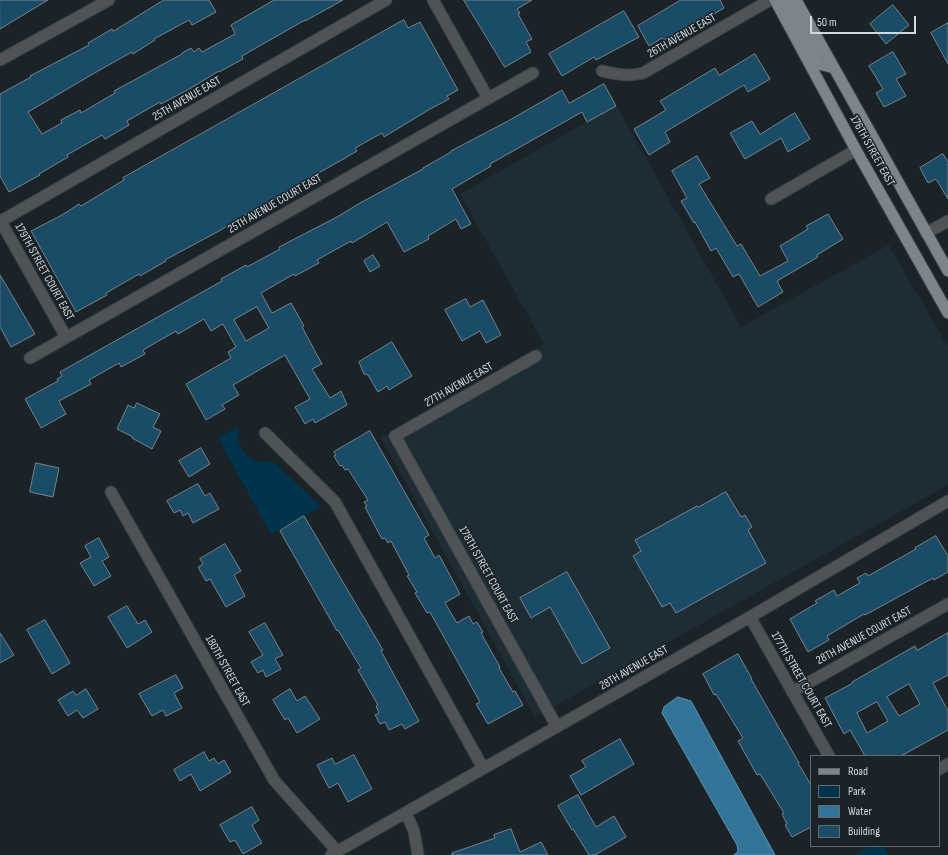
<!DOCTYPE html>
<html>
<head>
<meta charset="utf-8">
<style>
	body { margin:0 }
	#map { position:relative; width:948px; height:855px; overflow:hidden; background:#1a2328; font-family:"Sofia Sans Condensed",sans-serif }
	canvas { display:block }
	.legend { position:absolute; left:810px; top:755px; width:130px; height:92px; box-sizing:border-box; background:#1a2328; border:1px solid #646b70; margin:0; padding:5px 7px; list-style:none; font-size:12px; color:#d3d8dc }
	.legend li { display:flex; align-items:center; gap:8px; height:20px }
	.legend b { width:20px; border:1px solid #646b70 }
	.scale { position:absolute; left:810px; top:16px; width:106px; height:18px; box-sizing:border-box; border:2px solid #d3d8dc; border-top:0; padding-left:5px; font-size:12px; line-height:14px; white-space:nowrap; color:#d3d8dc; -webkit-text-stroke:3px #1a2328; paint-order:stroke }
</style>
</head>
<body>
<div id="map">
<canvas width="948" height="855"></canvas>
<ul class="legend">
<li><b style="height:5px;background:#7c858b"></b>Road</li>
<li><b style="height:11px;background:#00344d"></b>Park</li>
<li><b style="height:11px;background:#337598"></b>Water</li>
<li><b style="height:11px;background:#1a4c67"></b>Building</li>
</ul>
<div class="scale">50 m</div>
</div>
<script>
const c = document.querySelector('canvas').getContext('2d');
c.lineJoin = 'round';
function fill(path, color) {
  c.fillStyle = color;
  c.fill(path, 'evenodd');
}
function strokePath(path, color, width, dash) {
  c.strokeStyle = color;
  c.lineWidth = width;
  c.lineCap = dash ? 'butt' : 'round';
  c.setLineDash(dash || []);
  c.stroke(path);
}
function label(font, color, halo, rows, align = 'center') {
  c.font = font + ' "Sofia Sans Condensed",sans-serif';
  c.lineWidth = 3;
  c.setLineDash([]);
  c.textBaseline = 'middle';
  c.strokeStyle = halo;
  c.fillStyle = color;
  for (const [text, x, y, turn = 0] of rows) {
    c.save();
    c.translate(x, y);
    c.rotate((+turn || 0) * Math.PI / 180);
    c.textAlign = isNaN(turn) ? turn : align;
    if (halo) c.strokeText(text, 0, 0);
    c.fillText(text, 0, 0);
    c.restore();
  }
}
const built = new Path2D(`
	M 616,105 L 741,327 L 889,245 L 948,347 L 948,485 L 535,717 L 381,438 L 544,344 L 460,194 Z`);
const green = new Path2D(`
	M 238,427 C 236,442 242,456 257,461 C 264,463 270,461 276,464 L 321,507 L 271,534 L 218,438 Z
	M 871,846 L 883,846 L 888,855 L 856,855 Z`);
const water = new Path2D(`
	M 678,697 L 691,701 L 775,855 L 734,855 L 738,851 L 737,845 L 662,713 L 664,707 Z`);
const building = new Path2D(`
	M 0,0 L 48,0 L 0,29 Z
	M 164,0 L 209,0 L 216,12 L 192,25 L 189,20 L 154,39 L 155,40 L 133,54 L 132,52 L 98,71 L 28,112 L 42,134 L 62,123 L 61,120 L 80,110 L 81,113 L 115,93 L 114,91 L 182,54 L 182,53 L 191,48 L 194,52 L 199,48 L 202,52 L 235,34 L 231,25 L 274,0 L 343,0 L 305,21 L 305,20 L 242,56 L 243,59 L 219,72 L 219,71 L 191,88 L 161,104 L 160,102 L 127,121 L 129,125 L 105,139 L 102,135 L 67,155 L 68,157 L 39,174 L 40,175 L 9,192 L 0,176 L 0,94 L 31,77 L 30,76 L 89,45 L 88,43 L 112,29 L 113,31 Z
	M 464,0 L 532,0 L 517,9 L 520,13 L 518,14 L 532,39 L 526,42 L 531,52 L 505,67 Z
	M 681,0 L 720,0 L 724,8 L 709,17 L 708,15 L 664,40 L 662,38 L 649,46 L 638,26 Z
	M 893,5 L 909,25 L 886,44 L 870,24 Z
	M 624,11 L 639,37 L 596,60 L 594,57 L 562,76 L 549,54 Z
	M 404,20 L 408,28 L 420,22 L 458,90 L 447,96 L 449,99 L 430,109 L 384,137 L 382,133 L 355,148 L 357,151 L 340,161 L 281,194 L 282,195 L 267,203 L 267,202 L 219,231 L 165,260 L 166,261 L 140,276 L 139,274 L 106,293 L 107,295 L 76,312 L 31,231 L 62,215 L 79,204 L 81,206 L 124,180 L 123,178 Z
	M 948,23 L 948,64 L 931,33 Z
	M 893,52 L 906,74 L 896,79 L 906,96 L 884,107 L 876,93 L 883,89 L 869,66 Z
	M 755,54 L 770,79 L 748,92 L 744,85 L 665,132 L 670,142 L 649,155 L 634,129 L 666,110 L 660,101 L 715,68 L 719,75 Z
	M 604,84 L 616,106 L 587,122 L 582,112 L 490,164 L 491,166 L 452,189 L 471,224 L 461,229 L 456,219 L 428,236 L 429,239 L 404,252 L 387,222 L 352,243 L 351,241 L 317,260 L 319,263 L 295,276 L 294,274 L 261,293 L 272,313 L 291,303 L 304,326 L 302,327 L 322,364 L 312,369 L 330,398 L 341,391 L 347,405 L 315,423 L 313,419 L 305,424 L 295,407 L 310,399 L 285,355 L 233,385 L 239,395 L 222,405 L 225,409 L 206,420 L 186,384 L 231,358 L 228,352 L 236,347 L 223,324 L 211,331 L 204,319 L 178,334 L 176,331 L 143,350 L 145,354 L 121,367 L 119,363 L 89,380 L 91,384 L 59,401 L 66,414 L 41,428 L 25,399 L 58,381 L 57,379 L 62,376 L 60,372 L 222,281 L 221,279 L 246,265 L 247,267 L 280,249 L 279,247 L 337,217 L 360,203 L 423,169 L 423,168 L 451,152 L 451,151 L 508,121 L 562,90 L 569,103 ZM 257,307 L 269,328 L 246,341 L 234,320 Z
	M 795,113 L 810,139 L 788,152 L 781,138 L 745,159 L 730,133 L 752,121 L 760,134 Z
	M 943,154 L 948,162 L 948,199 L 936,179 L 928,183 L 920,168 Z
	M 697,156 L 710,178 L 699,184 L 737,246 L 741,244 L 760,276 L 788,261 L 780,246 L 808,229 L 806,226 L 828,214 L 843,239 L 817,255 L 818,257 L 777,281 L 783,292 L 758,307 L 739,274 L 733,277 L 716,248 L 711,251 L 695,222 L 694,223 L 681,201 L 687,198 L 672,171 Z
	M 373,255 L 380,266 L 370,272 L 364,261 Z
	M 0,275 L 35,334 L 11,347 L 0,327 Z
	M 466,299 L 470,307 L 483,300 L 501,335 L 486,343 L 480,331 L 462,341 L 445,310 Z
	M 392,342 L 412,376 L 389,390 L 387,386 L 378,392 L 368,375 L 364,374 L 359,362 Z
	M 137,403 L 160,414 L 153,427 L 161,431 L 152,449 L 132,438 L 133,437 L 117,429 L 128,405 L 134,408 Z
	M 370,431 L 429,535 L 424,538 L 435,558 L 439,555 L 460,594 L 445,603 L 457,623 L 469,616 L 473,624 L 477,622 L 483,632 L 481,633 L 500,667 L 499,668 L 513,692 L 515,691 L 523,705 L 488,724 L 476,704 L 480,702 L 430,612 L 427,613 L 415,593 L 417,592 L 407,576 L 409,575 L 391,541 L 388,543 L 385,538 L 382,539 L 365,507 L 367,506 L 364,502 L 368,500 L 348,469 L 345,470 L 342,465 L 340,466 L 334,456 L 336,455 L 334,452 Z
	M 201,448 L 210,464 L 189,477 L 179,461 Z
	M 36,463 L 59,468 L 53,497 L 30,492 Z
	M 198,484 L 205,496 L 210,493 L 219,509 L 193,523 L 188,513 L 183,516 L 180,510 L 174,513 L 167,501 Z
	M 726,492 L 741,517 L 745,515 L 752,527 L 748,530 L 766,563 L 676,613 L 670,603 L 662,607 L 633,556 L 641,551 L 635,540 L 697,506 L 698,507 Z
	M 304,516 L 383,650 L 381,651 L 419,721 L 405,729 L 402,724 L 389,730 L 385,722 L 380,724 L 375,715 L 379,713 L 376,706 L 378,705 L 358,670 L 361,668 L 338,630 L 337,631 L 280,531 Z
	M 936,536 L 948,556 L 948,572 L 934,580 L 933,578 L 865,615 L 864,614 L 827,636 L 829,640 L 808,652 L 790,619 L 817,603 L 815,601 L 834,590 L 837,596 L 860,583 L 857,578 L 866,573 L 868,576 L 916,549 L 915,548 Z
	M 99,538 L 109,557 L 102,561 L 111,576 L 94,586 L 80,563 L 91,557 L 85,546 Z
	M 225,544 L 241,571 L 234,575 L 245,596 L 226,607 L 210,579 L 206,581 L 198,567 L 203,564 L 200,559 Z
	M 567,572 L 610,648 L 582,664 L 550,607 L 531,618 L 520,598 Z
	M 127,606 L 138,624 L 145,620 L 152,632 L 127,648 L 108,617 Z
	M 45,620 L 70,663 L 52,674 L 27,630 Z
	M 265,623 L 283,655 L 275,659 L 281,669 L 266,677 L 263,670 L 258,673 L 251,662 L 263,655 L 249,632 Z
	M 0,633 L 14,655 L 0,663 Z
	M 948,633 L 948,675 L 933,683 L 948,711 L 948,730 L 901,756 L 865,756 L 850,730 L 844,734 L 825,698 L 853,683 L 852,682 L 915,646 L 917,650 ZM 909,684 L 920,704 L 899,716 L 887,697 ZM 877,702 L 888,721 L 867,733 L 857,713 Z
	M 738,654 L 752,679 L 751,679 L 799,763 L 798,763 L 811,785 L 811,827 L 792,837 L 785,825 L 787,824 L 782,814 L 784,813 L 765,782 L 760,774 L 757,775 L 738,741 L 743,738 L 716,694 L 714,695 L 703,674 Z
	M 176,675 L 183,688 L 174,693 L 182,708 L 166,716 L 163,710 L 152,716 L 139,694 Z
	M 86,689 L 98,709 L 83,718 L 77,710 L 68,716 L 58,700 L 73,691 L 76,695 Z
	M 290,689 L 297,701 L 305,696 L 320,719 L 297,733 L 288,718 L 285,720 L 273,700 Z
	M 620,739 L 634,764 L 581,795 L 570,776 L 586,767 L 582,761 Z
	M 204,752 L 209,761 L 214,758 L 218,764 L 224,760 L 231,772 L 200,791 L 191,774 L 180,781 L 174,770 Z
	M 354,755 L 372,789 L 348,802 L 338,783 L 329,788 L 317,765 L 332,758 L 335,764 Z
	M 578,795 L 596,827 L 614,816 L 626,837 L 595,855 L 589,855 L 573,829 L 572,830 L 558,806 Z
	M 252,807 L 259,820 L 252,825 L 262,843 L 243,854 L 235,840 L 230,842 L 220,825 Z
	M 511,829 L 520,852 L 541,842 L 548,855 L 452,855 L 452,853 L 495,838 L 494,835 Z`);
const minor = new Path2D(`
	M 433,0 L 488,98
	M 0,60 L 109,0
	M 602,71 C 617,74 628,77 643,73 L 770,0
	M 771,199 L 856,150
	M 0,220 L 66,337
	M 1,221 L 386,0
	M 926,233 L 948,221
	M 536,356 L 395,436 L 557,727
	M 30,358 L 533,73
	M 265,433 L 335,502 L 483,768
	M 111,492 L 274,780 L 337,851
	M 750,617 L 829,756
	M 792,692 L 948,604
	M 939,769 L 948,764
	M 406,813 L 414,831 L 418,855
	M 331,855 L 750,617 L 948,501`);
const primary = new Path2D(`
	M 775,0 L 856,150 L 948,313
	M 785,0 L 819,64 L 834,68
	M 796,0 L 948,271`);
const streetNames = [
	["26TH AVENUE EAST",682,36,-30],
	["25TH AVENUE EAST",187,99,-30],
	["176TH STREET EAST",872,151,61],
	["25TH AVENUE COURT EAST",275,204,-30],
	["179TH STREET COURT EAST",44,272,61],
	["27TH AVENUE EAST",459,385,-30],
	["178TH STREET COURT EAST",488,575,61],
	["28TH AVENUE COURT EAST",864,636,-29],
	["28TH AVENUE EAST",634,668,-30],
	["180TH STREET EAST",227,671,61],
	["177TH STREET COURT EAST",801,680,60]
];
fill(built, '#1e2c35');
fill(green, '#00344d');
fill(water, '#337598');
strokePath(water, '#6393ac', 1);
fill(building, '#1a4c67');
strokePath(building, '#78838a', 1);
strokePath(minor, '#384045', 13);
strokePath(primary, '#384045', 13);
strokePath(minor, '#4f5356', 11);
strokePath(primary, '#7c858b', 11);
label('12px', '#d3d8dc', '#1a2328', streetNames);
</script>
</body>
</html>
